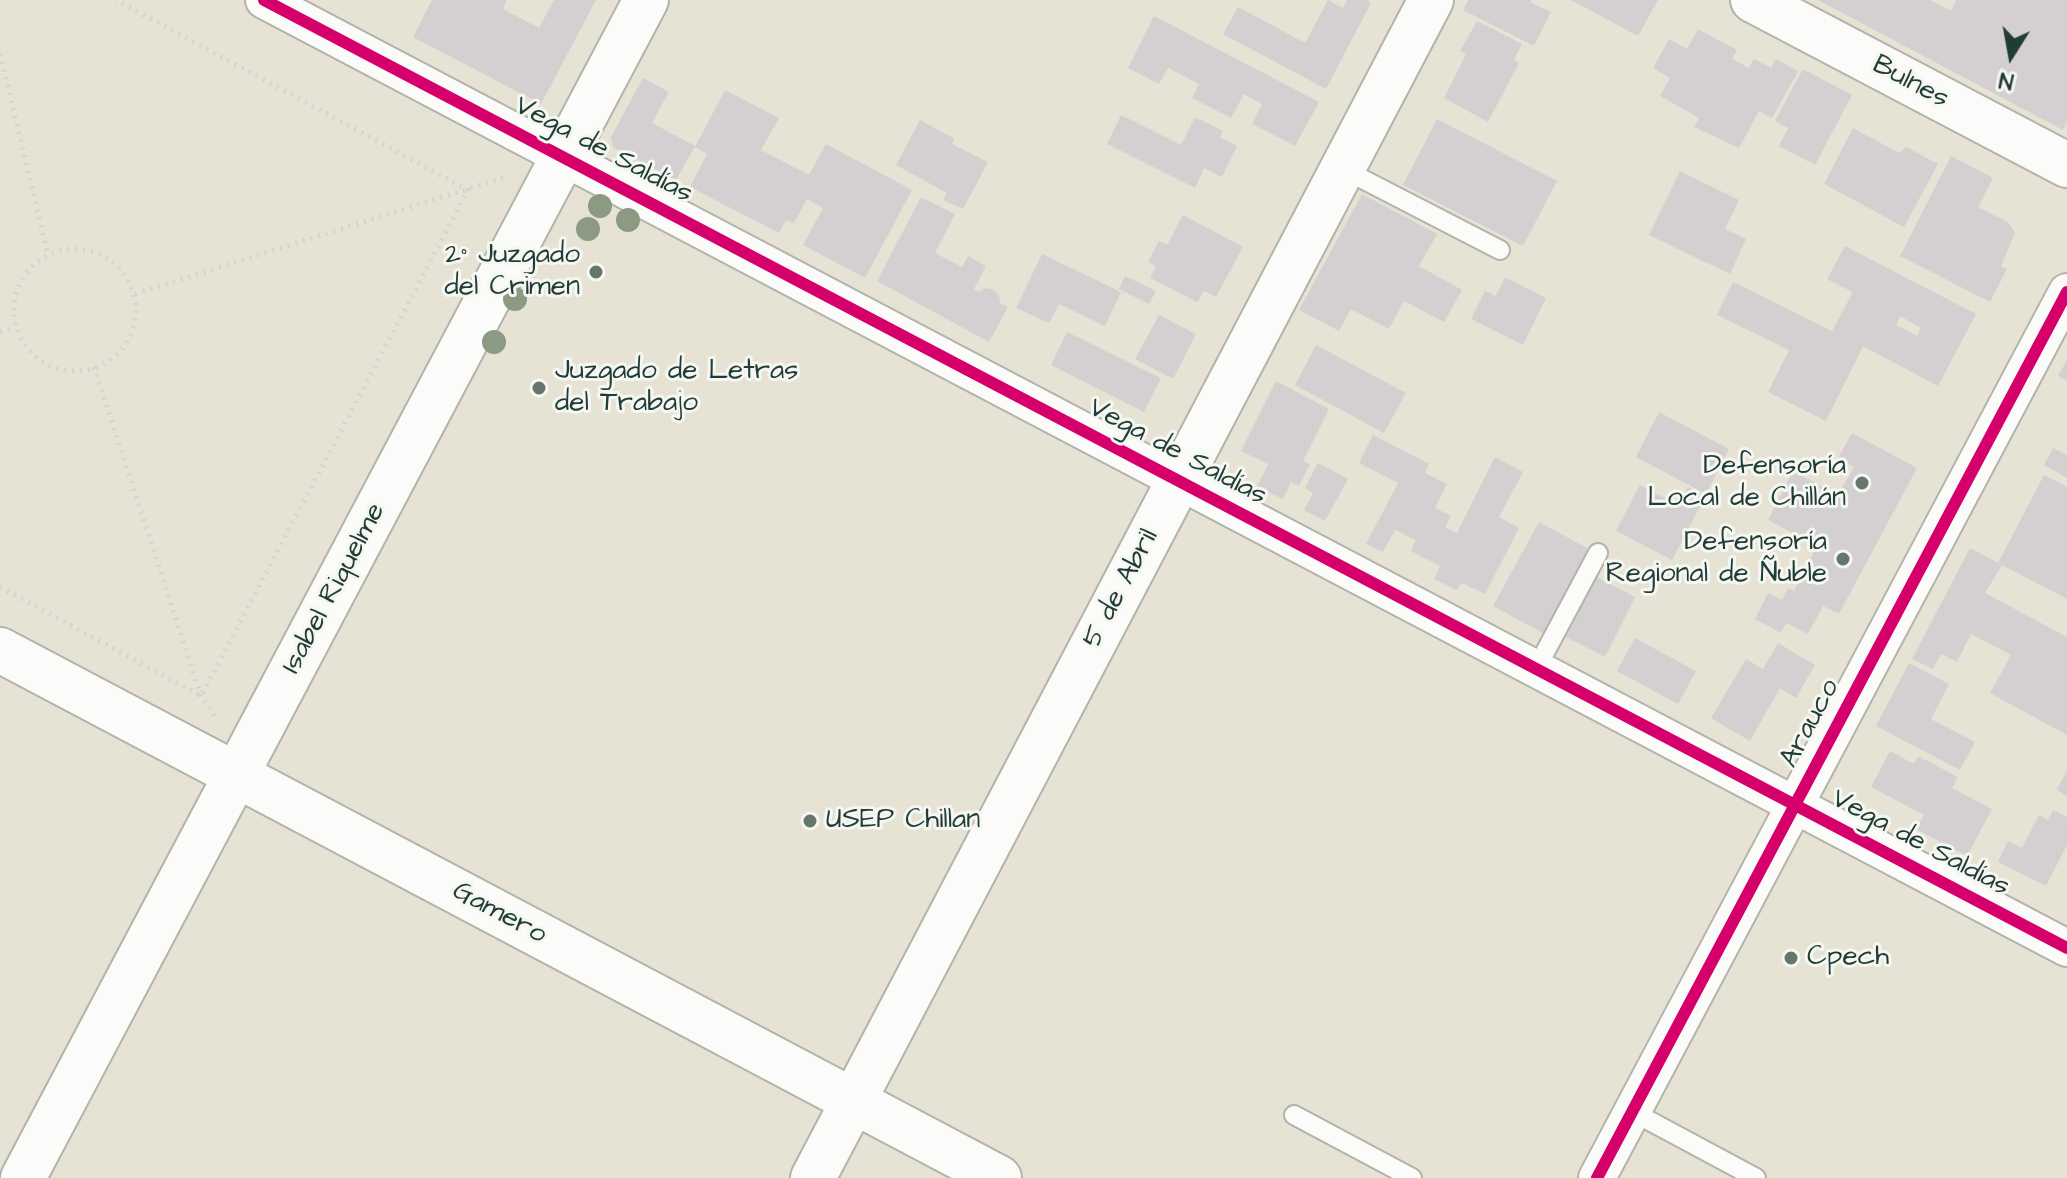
<!DOCTYPE html>
<html>
<head>
<meta charset="utf-8">
<style>
	body { margin:0 }
	#map { position:relative; width:2067px; height:1178px; overflow:hidden; background:#e6e3d5; font-family:"Architects Daughter",sans-serif }
	canvas { display:block }
	.north { position:absolute; left:1971px; top:16px; width:80px; height:80px; -webkit-text-stroke:6px #f6f6f2; paint-order:stroke; rotate:191deg; font-size:22px; font-weight:700; line-height:32px; text-align:center; color:#1f3d34 }
	.north::after { content:''; display:block; margin:auto; width:28px; height:36px; background:#1f3d34; clip-path:polygon(50% 0,100% 100%,50% 72%,0 100%) }
</style>
</head>
<body>
<div id="map">
<canvas width="2067" height="1178"></canvas>
<div class="north">N</div>
</div>
<script>
const c = document.querySelector('canvas').getContext('2d');
c.lineJoin = 'round';
function fill(path, color) {
  c.fillStyle = color;
  c.fill(path, 'evenodd');
}
function strokePath(path, color, width, dash) {
  c.strokeStyle = color;
  c.lineWidth = width;
  c.lineCap = dash ? 'butt' : 'round';
  c.setLineDash(dash || []);
  c.stroke(path);
}
function label(font, color, halo, rows, align = 'center') {
  c.font = font + ' "Architects Daughter",sans-serif';
  c.lineWidth = 6;
  c.setLineDash([]);
  c.textBaseline = 'middle';
  c.strokeStyle = halo;
  c.fillStyle = color;
  for (const [text, x, y, turn = 0] of rows) {
    c.save();
    c.translate(x, y);
    c.rotate((+turn || 0) * Math.PI / 180);
    c.textAlign = isNaN(turn) ? turn : align;
    if (halo) c.strokeText(text, 0, 0);
    c.fillText(text, 0, 0);
    c.restore();
  }
}
const building = new Path2D(`
	M 432,0 L 507,0 L 503,9 L 539,28 L 554,0 L 596,0 L 541,104 L 413,37 Z
	M 1328,0 L 1343,8 L 1347,0 L 1366,0 L 1371,3 L 1326,89 L 1223,34 L 1238,7 L 1305,43 Z
	M 1468,0 L 1531,0 L 1530,2 L 1551,12 L 1534,46 L 1463,10 Z
	M 1571,0 L 1658,0 L 1638,36 Z
	M 1818,0 L 1930,0 L 1951,11 L 1956,0 L 2067,0 L 2067,122 L 2063,130 Z
	M 1154,16 L 1319,102 L 1295,146 L 1252,124 L 1262,104 L 1244,94 L 1231,118 L 1192,98 L 1199,84 L 1168,68 L 1159,84 L 1128,68 Z
	M 1477,21 L 1522,44 L 1514,60 L 1519,63 L 1488,122 L 1444,98 L 1466,54 L 1460,51 Z
	M 1698,29 L 1737,50 L 1732,59 L 1749,68 L 1754,59 L 1771,68 L 1776,59 L 1798,71 L 1772,118 L 1759,111 L 1739,148 L 1694,127 L 1699,118 L 1660,96 L 1670,78 L 1653,68 L 1669,39 L 1687,49 Z
	M 1803,69 L 1852,95 L 1815,165 L 1779,146 L 1788,128 L 1775,121 Z
	M 643,78 L 669,92 L 652,123 L 695,146 L 676,180 L 613,147 L 611,137 Z
	M 725,90 L 779,118 L 761,150 L 809,175 L 826,144 L 912,190 L 865,278 L 803,245 L 823,208 L 807,199 L 794,223 L 786,220 L 779,233 L 690,187 L 707,154 L 695,147 Z
	M 1121,115 L 1181,145 L 1195,117 L 1223,131 L 1220,137 L 1237,146 L 1222,177 L 1204,168 L 1195,188 L 1107,144 Z
	M 1437,119 L 1557,181 L 1523,246 L 1403,185 Z
	M 920,120 L 955,139 L 952,144 L 988,162 L 963,209 L 943,200 L 947,193 L 896,165 Z
	M 1853,128 L 1899,153 L 1906,147 L 1938,164 L 1904,227 L 1824,184 Z
	M 1951,156 L 1993,178 L 1978,207 L 2009,223 L 2015,233 L 2001,266 L 2007,269 L 1990,302 L 1900,256 Z
	M 1680,171 L 1739,200 L 1725,229 L 1746,239 L 1730,274 L 1649,235 Z
	M 1362,194 L 1437,234 L 1419,266 L 1462,290 L 1444,322 L 1404,301 L 1389,329 L 1351,309 L 1339,331 L 1299,310 Z
	M 921,197 L 955,214 L 935,253 L 962,267 L 968,256 L 986,266 L 974,289 L 979,292 L 986,288 L 994,290 L 999,295 L 1000,303 L 1008,307 L 989,342 L 877,281 Z
	M 1183,215 L 1243,247 L 1216,297 L 1204,291 L 1197,302 L 1150,278 L 1156,266 L 1148,262 L 1159,241 L 1167,245 Z
	M 1845,246 L 1976,314 L 1938,386 L 1863,346 L 1826,421 L 1768,392 L 1789,350 L 1717,315 L 1733,282 L 1832,331 L 1853,292 L 1827,279 ZM 1900,316 L 1921,328 L 1917,336 L 1896,325 Z
	M 1042,254 L 1121,292 L 1105,326 L 1059,304 L 1049,323 L 1016,308 Z
	M 1125,276 L 1156,291 L 1149,304 L 1119,289 Z
	M 1505,277 L 1546,298 L 1523,345 L 1471,319 L 1485,291 L 1496,296 Z
	M 1159,315 L 1196,334 L 1173,379 L 1135,359 Z
	M 1067,332 L 1161,378 L 1144,412 L 1051,365 Z
	M 1316,345 L 1406,393 L 1384,433 L 1295,385 Z
	M 2067,360 L 2067,381 L 2058,376 Z
	M 1276,381 L 1329,409 L 1303,461 L 1310,464 L 1299,486 L 1291,482 L 1283,499 L 1257,487 L 1268,464 L 1241,451 Z
	M 1659,412 L 1729,449 L 1706,494 L 1636,457 Z
	M 1852,433 L 1917,468 L 1839,614 L 1823,606 L 1808,634 L 1786,623 L 1781,633 L 1755,619 L 1768,593 L 1782,600 L 1788,588 L 1794,591 L 1817,546 L 1768,520 L 1793,471 L 1838,495 L 1854,467 L 1838,458 Z
	M 1373,435 L 1429,464 L 1425,473 L 1447,484 L 1435,508 L 1451,516 L 1445,527 L 1457,533 L 1495,457 L 1523,472 L 1499,517 L 1519,528 L 1485,594 L 1462,583 L 1457,590 L 1434,579 L 1440,566 L 1411,551 L 1416,540 L 1395,530 L 1383,552 L 1366,544 L 1398,483 L 1359,463 Z
	M 2053,448 L 2067,455 L 2067,478 L 2044,465 Z
	M 1318,463 L 1348,479 L 1325,521 L 1304,510 L 1313,493 L 1305,488 Z
	M 2044,475 L 2067,487 L 2067,599 L 2002,565 L 1985,593 L 2067,637 L 2067,735 L 1990,693 L 2011,655 L 1971,634 L 1957,662 L 1941,654 L 1933,669 L 1912,659 L 1970,548 L 1998,563 Z
	M 1640,485 L 1678,505 L 1688,487 L 1705,497 L 1672,560 L 1616,531 Z
	M 1539,522 L 1589,549 L 1543,633 L 1493,606 Z
	M 1596,577 L 1635,597 L 1605,657 L 1566,637 Z
	M 1635,638 L 1696,671 L 1678,704 L 1617,671 Z
	M 1778,643 L 1815,665 L 1796,698 L 1780,688 L 1750,741 L 1711,718 L 1746,659 L 1763,669 Z
	M 1909,663 L 1949,684 L 1931,719 L 1975,742 L 1960,770 L 1876,726 Z
	M 1890,751 L 1914,764 L 1918,756 L 1958,777 L 1952,788 L 1992,809 L 1967,856 L 1916,829 L 1924,815 L 1871,787 Z
	M 2067,770 L 2067,796 L 2057,790 Z
	M 2053,810 L 2067,817 L 2067,845 L 2046,886 L 1998,862 L 2008,841 L 2022,848 L 2039,815 L 2048,820 Z`);
const path = new Path2D(`
	M 0,54 L 48,255
	M14 310a61 61 0 1 1 122 0a61 61 0 1 1-122 0Z
	M 135,294 L 509,176
	M 0,332 L 15,327
	M 94,367 L 201,696 L 217,720
	M 0,587 L 201,696 L 468,190 L 116,0`);
const lane = new Path2D(`
	M 1343,169 L 1500,250
	M 1536,669 L 1598,553
	M 1633,1112 L 1756,1178
	M 1294,1115 L 1412,1178`);
const street = new Path2D(`
	M 264,0 L 2067,948
	M 1597,1178 L 2067,292`);
const secondary = new Path2D(`
	M 1753,0 L 2067,165
	M 0,650 L 999,1178
	M 23,1178 L 646,0
	M 813,1178 L 1431,0`);
const cycleway = new Path2D(`
	M 264,0 L 2067,948
	M 1597,1178 L 2067,292`);
const trees = [
	[600,206],
	[628,220],
	[588,229],
	[515,299],
	[494,342]
];
const markers = [
	[596,272,8,"#65776c"],
	[539,388,8,"#65776c"],
	[1862,483,8,"#65776c"],
	[1843,559,8,"#65776c"],
	[810,821,8,"#65776c"],
	[1791,958,8,"#65776c"]
];
const streetNames = [
	["Bulnes",1910,83,28],
	["Vega de Saldías",603,151,28],
	["Vega de Saldías",1177,453,28],
	["Isabel Riquelme",335,589,-62],
	["5 de Abril",1122,589,-62],
	["Arauco",1811,724,-62],
	["Vega de Saldías",1920,844,28],
	["Gamero",499,914,28]
];
const poiNames = [
	["2° Juzgado",580,256],
	["del Crimen",580,288],
	["Juzgado de Letras",555,372,"left"],
	["del Trabajo",555,404,"left"],
	["Defensoría",1846,467],
	["Local de Chillán",1846,499],
	["Defensoría",1827,543],
	["Regional de Ñuble",1827,575],
	["USEP Chillan",826,821,"left"],
	["Cpech",1807,958,"left"]
];
fill(building, '#d4cfd0');
strokePath(lane, '#b2b3aa', 22);
strokePath(street, '#b2b3aa', 40);
strokePath(secondary, '#b2b3aa', 48);
strokePath(path, '#d3d4d0', 5, [2, 6]);
strokePath(lane, '#fbfbf9', 18);
strokePath(street, '#fbfbf9', 36);
strokePath(secondary, '#fbfbf9', 44);
strokePath(cycleway, '#d6006c', 12);
c.fillStyle = '#8c9a84';
for (const [x, y] of trees) {
  c.beginPath();
  c.arc(x, y, 12, 0, 2 * Math.PI);
  c.fill();
}
for (const [x, y, r, color] of markers) {
  const dot = new Path2D();
  dot.arc(x, y, r, 0, 2 * Math.PI);
  c.fillStyle = color;
  c.fill(dot);
  strokePath(dot, '#f6f6f2', 3);
}
label('28px', '#1f3d34', '#f6f6f2', streetNames);
label('28px', '#1f3d34', '#f6f6f2', poiNames, 'right');
</script>
</body>
</html>
